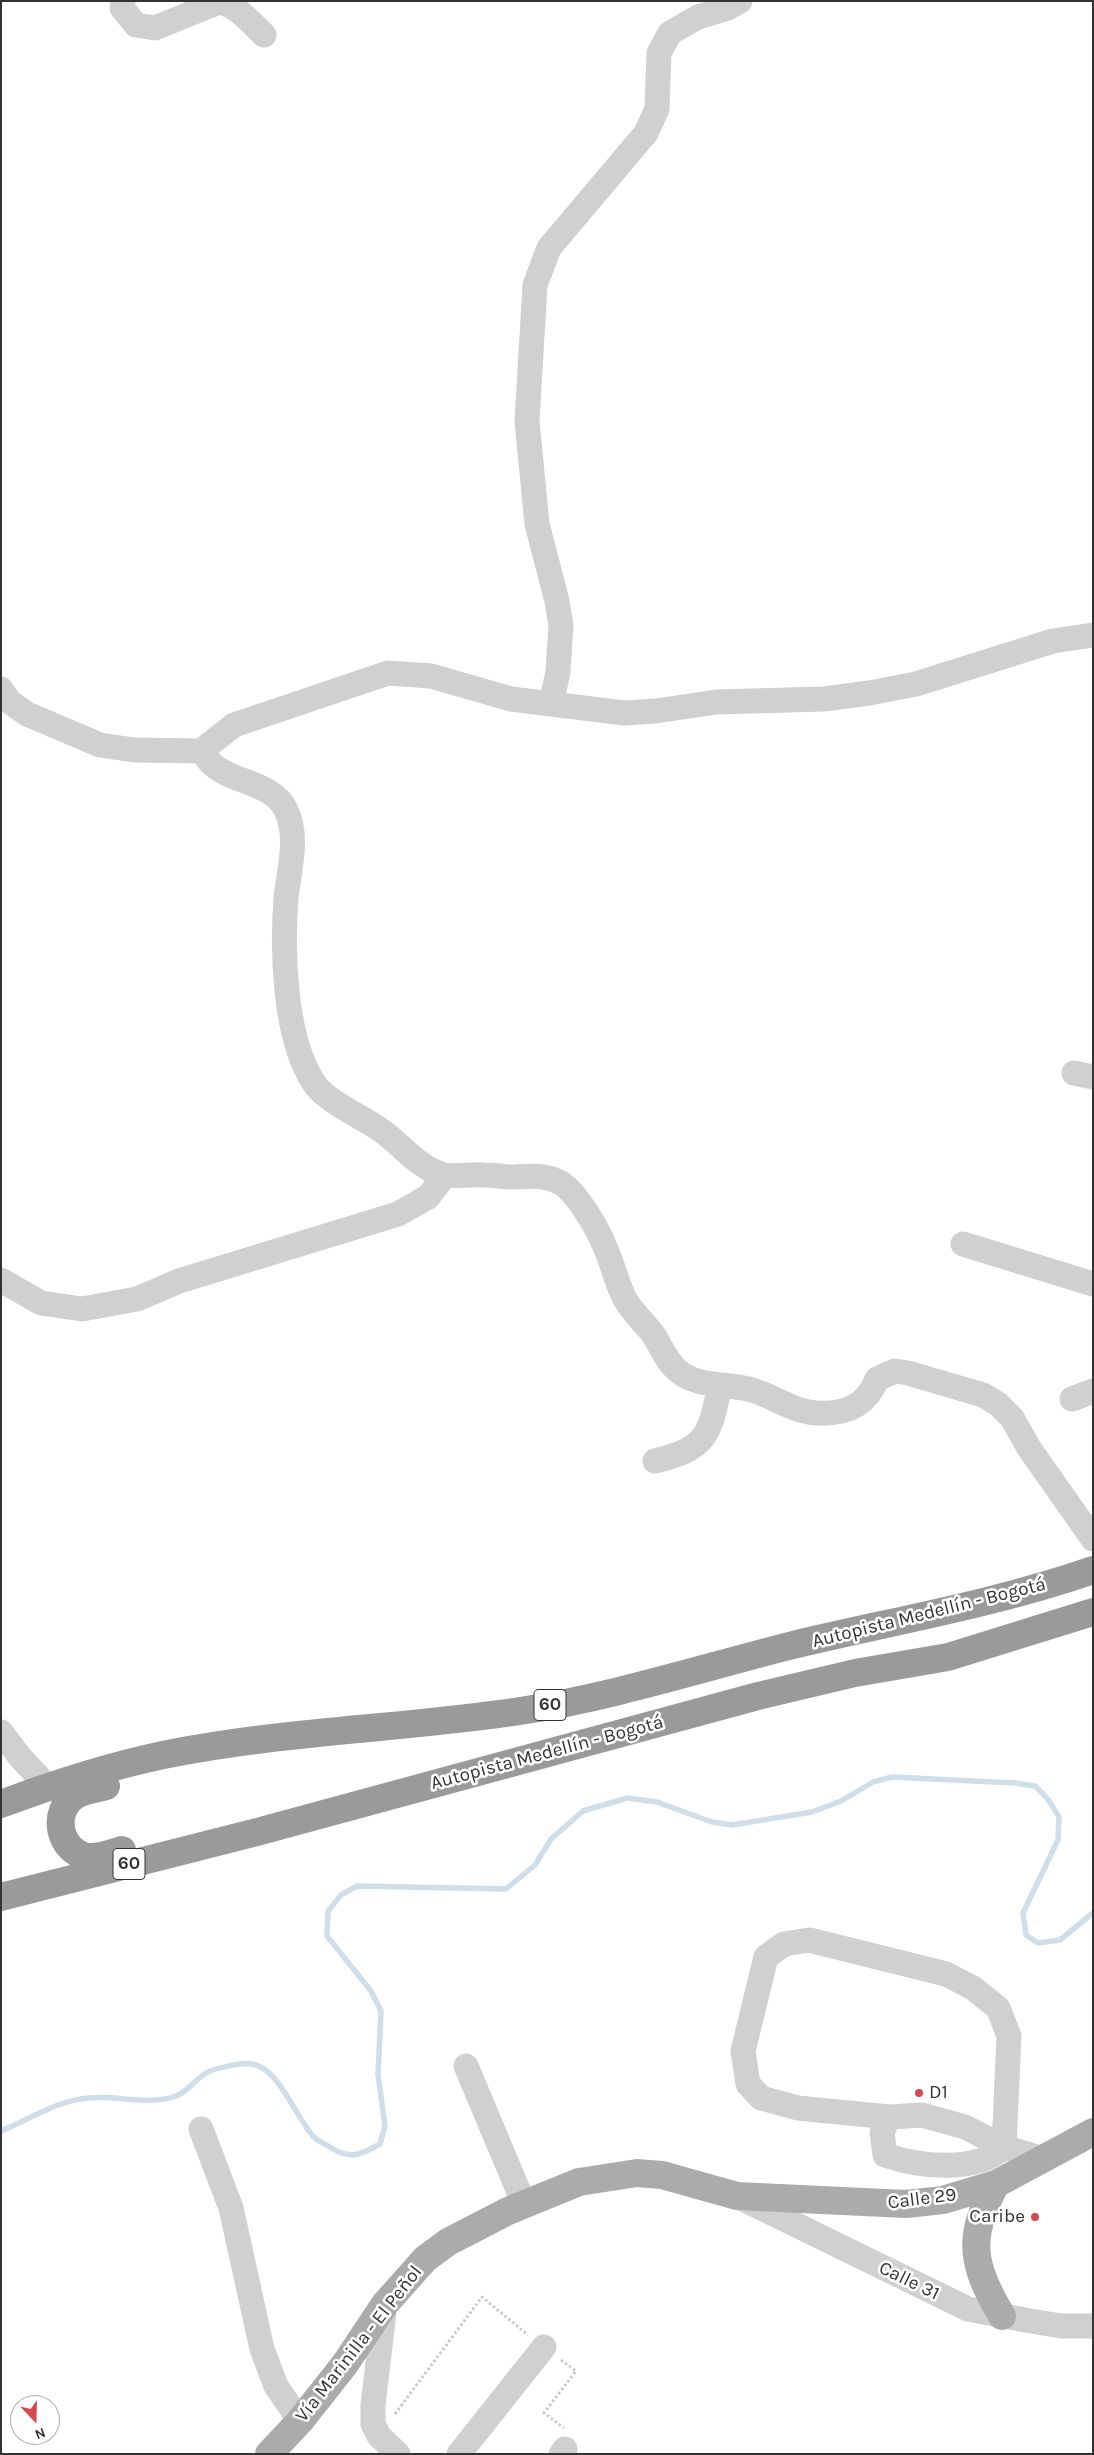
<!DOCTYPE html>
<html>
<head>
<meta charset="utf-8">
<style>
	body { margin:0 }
	#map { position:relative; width:1094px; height:2455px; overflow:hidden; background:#fff; font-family:Karla,sans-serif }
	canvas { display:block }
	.frame { position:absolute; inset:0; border:2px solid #333; pointer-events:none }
	.north { position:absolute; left:10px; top:2395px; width:50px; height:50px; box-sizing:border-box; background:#fff; border:1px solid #adadad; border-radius:50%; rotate:159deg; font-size:14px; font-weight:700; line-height:20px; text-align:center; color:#333 }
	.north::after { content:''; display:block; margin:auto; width:18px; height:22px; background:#d5494f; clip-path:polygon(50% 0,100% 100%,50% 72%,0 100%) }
</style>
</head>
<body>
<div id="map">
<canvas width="1094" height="2455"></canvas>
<div class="frame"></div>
<div class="north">N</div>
</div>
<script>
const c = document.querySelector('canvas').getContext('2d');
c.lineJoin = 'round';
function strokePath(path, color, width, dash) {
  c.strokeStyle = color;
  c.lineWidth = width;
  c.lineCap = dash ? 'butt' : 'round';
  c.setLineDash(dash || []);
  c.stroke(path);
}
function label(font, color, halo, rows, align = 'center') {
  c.font = font + ' Karla,sans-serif';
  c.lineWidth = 5;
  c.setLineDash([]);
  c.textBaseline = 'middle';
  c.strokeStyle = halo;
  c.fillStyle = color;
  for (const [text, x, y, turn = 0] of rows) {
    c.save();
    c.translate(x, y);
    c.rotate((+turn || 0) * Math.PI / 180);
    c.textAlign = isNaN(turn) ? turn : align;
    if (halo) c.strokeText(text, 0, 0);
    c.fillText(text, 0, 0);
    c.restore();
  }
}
const stream = new Path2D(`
	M 1,2131 C 30,2119 58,2100 89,2098 C 117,2095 148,2106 176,2096 C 188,2091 195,2080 206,2073 C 214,2068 244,2062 253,2064 C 280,2070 295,2116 313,2136 C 316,2140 323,2143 328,2146 C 349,2160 359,2156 380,2144 L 385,2126 L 378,2074 L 381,2011 L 371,1991 L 327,1936 L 328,1911 L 341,1895 L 357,1886 L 506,1889 L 535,1865 L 551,1839 L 583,1811 L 627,1798 L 657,1802 L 712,1822 L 732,1825 L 812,1812 L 841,1801 L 873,1782 L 892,1777 L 1014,1783 L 1035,1786 L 1047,1798 L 1059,1817 L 1058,1840 L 1023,1913 L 1026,1935 L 1038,1943 L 1060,1940 L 1093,1913`);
const path = new Path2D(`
	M 561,2360 L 576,2371 L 544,2413 L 564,2428
	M 395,2414 L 482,2297 L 528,2335`);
const minor = new Path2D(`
	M 123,1 L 122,8 L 136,25 L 155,28 L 219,2 C 237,5 251,23 264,35
	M 1,689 L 10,702 L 27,714 L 100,745 L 134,750 L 201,751 L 234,725 L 388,673 L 431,676 L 511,699 L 624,713 L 656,711 L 716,702 L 824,699 L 869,693 L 916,684 L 1053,641 L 1093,635
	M 551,704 L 558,672 L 561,625 L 557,601 L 537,524 L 527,421 L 535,285 L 549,248 L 646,133 L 657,109 L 659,53 L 670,33 L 698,17 L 728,8 L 740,1
	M 201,751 C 205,755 208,760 212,764 C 232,783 273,782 286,810 C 299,837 289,870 286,898 C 282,951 284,1038 314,1083 C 325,1101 363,1117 382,1131 C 402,1145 420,1170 445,1175 C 458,1177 472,1174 484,1175 C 494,1175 503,1177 512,1177 C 530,1176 545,1174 561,1183 C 577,1193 598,1229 605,1247 C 613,1264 616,1282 625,1299 C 632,1312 644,1322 653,1334 C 661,1346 666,1361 678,1371 C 698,1388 729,1383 752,1390 C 773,1396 792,1411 815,1413 C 844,1415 866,1407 877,1379 L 895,1371 L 908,1373 L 983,1395 L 998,1404 L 1012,1418 L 1029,1448 L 1093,1539
	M 1074,1073 L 1093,1077
	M 963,1244 L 1093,1284
	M 1,1280 L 41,1303 L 82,1309 L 137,1299 L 179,1281 L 398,1214 L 428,1197 L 445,1175
	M 1072,1399 L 1093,1391
	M 655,1461 C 708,1448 709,1435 720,1386
	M 1,1732 L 20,1757 L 48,1787
	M 466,2066 L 524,2204
	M 922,2115 L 965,2127 L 1004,2147 C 977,2173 919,2167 885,2155 L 882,2133 L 889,2117 Z
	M 889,2117 L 798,2108 L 761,2098 L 748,2084 L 743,2051 L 766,1957 L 784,1944 L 809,1940 L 946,1974 L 973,1988 L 998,2008 L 1009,2036 L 1004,2147 L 1043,2159
	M 201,2129 L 231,2208 L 262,2349 L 276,2386 L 300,2421
	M 737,2196 L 968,2309 L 1025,2320 L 1061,2326 L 1093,2326
	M 385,2304 L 373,2405 L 373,2424 L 379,2436 L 398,2454
	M 459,2454 L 544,2347
	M 561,2454 L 565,2449`);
const major = new Path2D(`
	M 996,2184 C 966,2238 972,2265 1002,2316
	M 269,2454 L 300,2421 L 345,2364 L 385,2304 L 425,2259 L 448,2242 L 508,2211 L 579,2182 L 637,2173 L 662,2175 L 737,2196 L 906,2204 L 943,2200 L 996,2184 L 1093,2132`);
const highway = new Path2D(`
	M 106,1786 C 96,1789 85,1790 76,1795 C 50,1811 59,1852 88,1857 C 99,1858 112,1853 122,1850
	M 1,1804 C 54,1784 107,1767 163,1755 C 280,1731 401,1729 520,1711 C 612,1697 702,1668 793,1645 C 893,1621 995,1604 1093,1570
	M 1,1897 L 257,1832 L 758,1696 L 855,1673 L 948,1657 L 1093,1612`);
const markers = [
	[919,2093,5,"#d5494f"],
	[1035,2217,5,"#d5494f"]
];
const shields = [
	[550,1705,32],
	[129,1864,32]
];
const shieldNames = [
	["60",550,1705],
	["60",129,1864]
];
const streetNames = [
	["Autopista Medellín - Bogotá",929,1613,-14],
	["Autopista Medellín - Bogotá",547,1753,-15],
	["Calle 29",922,2199,-7],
	["Calle 31",909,2281,26],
	["Vía Marinilla - El Peñol",359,2344,-52]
];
const poiNames = [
	["D1",929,2093],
	["Caribe",1025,2217,"right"]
];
strokePath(stream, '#cfdee9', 5.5);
strokePath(path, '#cacaca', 3, [2.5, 2.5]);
strokePath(minor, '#d0d0d0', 25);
strokePath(major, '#ababab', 28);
strokePath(highway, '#9a9a9a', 28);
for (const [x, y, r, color] of markers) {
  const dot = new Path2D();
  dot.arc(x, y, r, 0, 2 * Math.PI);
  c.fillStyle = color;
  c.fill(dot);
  strokePath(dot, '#fff', 2);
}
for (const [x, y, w] of shields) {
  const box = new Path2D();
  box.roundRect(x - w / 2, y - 15.5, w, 31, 4);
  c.fillStyle = '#fff';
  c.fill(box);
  strokePath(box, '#333', 1);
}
label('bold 18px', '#333', null, shieldNames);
label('19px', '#333', '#fff', streetNames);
label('19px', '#333', '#fff', poiNames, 'left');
</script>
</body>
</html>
